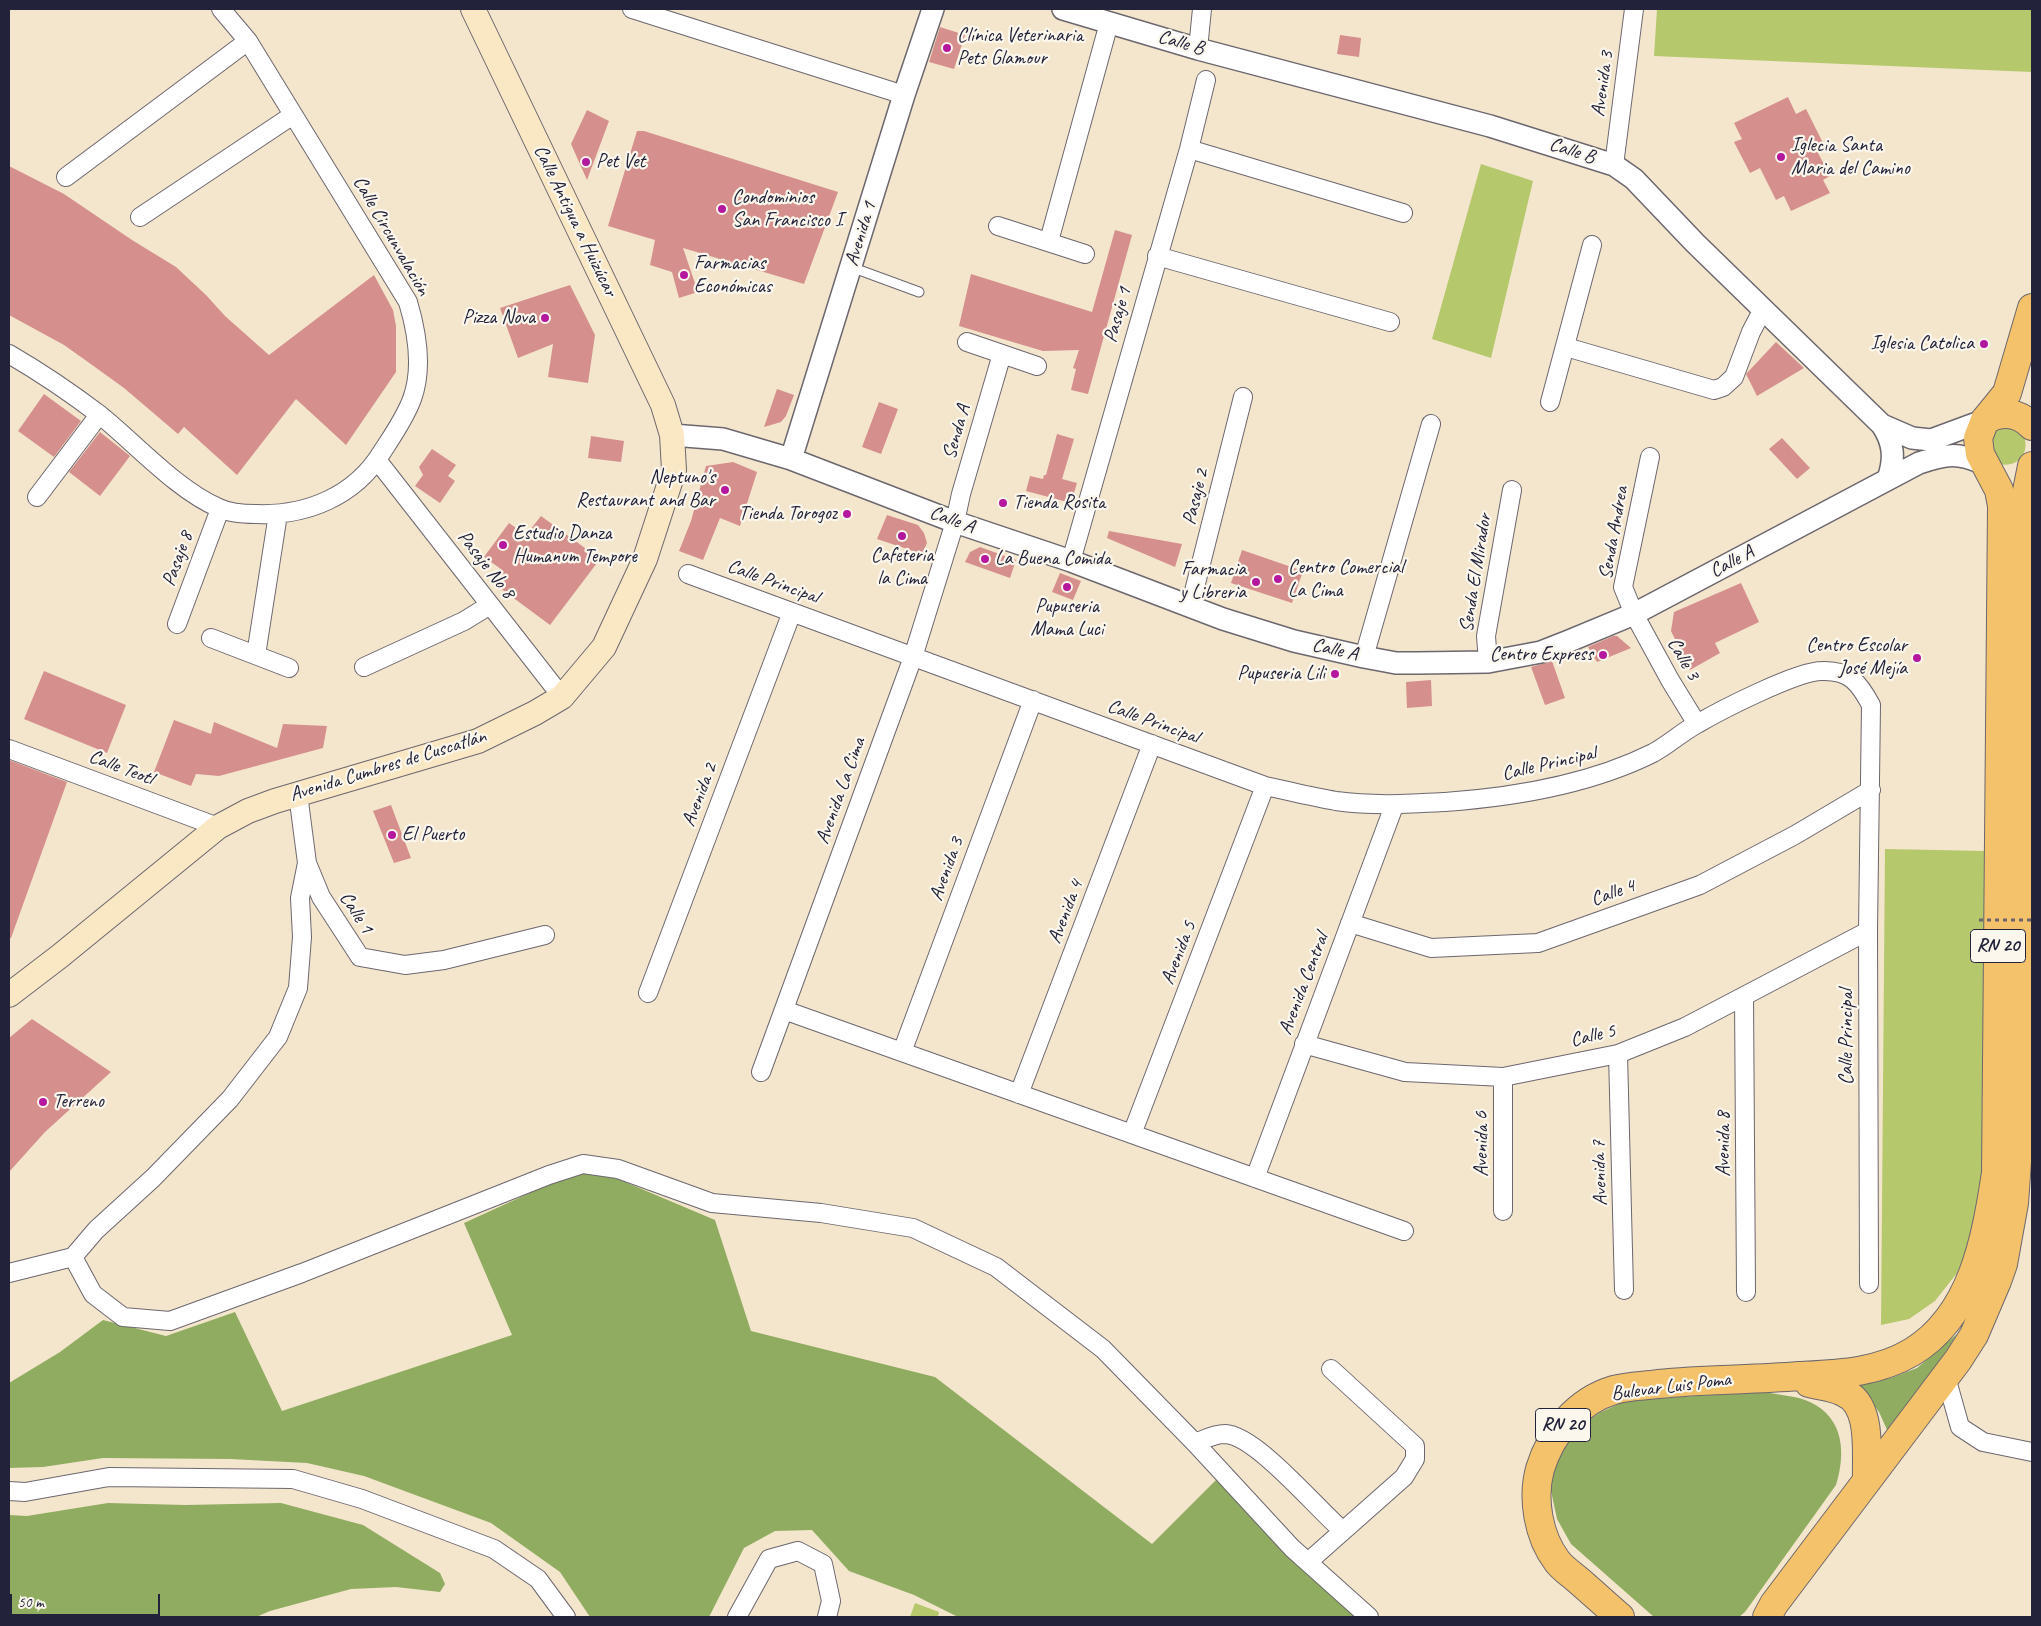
<!DOCTYPE html>
<html>
<head>
<meta charset="utf-8">
<style>
	body { margin:0 }
	#map { position:relative; width:2041px; height:1626px; overflow:hidden; background:#f4e6cd; font-family:Caveat,sans-serif }
	canvas { display:block }
	.frame { position:absolute; inset:0; border:10px solid #22223b; pointer-events:none }
	.scale { position:absolute; left:10px; top:1594px; width:150px; height:22px; box-sizing:border-box; border:2px solid #22223b; border-top:0; padding-left:6px; font-size:15px; line-height:18px; white-space:nowrap; color:#22223b; -webkit-text-stroke:4px #fbf7ec; paint-order:stroke }
</style>
</head>
<body>
<div id="map">
<canvas width="2041" height="1626"></canvas>
<div class="frame"></div>
<div class="scale">50 m</div>
</div>
<script>
const c = document.querySelector('canvas').getContext('2d');
c.lineJoin = 'round';
function fill(path, color) {
  c.fillStyle = color;
  c.fill(path, 'evenodd');
}
function strokePath(path, color, width, dash) {
  c.strokeStyle = color;
  c.lineWidth = width;
  c.lineCap = dash ? 'butt' : 'round';
  c.setLineDash(dash || []);
  c.stroke(path);
}
function label(font, color, halo, rows, align = 'center') {
  c.font = font + ' Caveat,sans-serif';
  c.lineWidth = 4.5;
  c.setLineDash([]);
  c.textBaseline = 'middle';
  c.strokeStyle = halo;
  c.fillStyle = color;
  for (const [text, x, y, turn = 0] of rows) {
    c.save();
    c.translate(x, y);
    c.rotate((+turn || 0) * Math.PI / 180);
    c.textAlign = isNaN(turn) ? turn : align;
    if (halo) c.strokeText(text, 0, 0);
    c.fillText(text, 0, 0);
    c.restore();
  }
}
const green = new Path2D(`
	M 1657,9 L 2032,9 L 2032,72 L 1654,56 Z
	M 1481,164 L 1533,181 L 1491,358 L 1432,339 Z
	M 2009,424 L 2024,436 C 2030,453 2018,468 2000,464 L 1987,436 L 1991,431 Z
	M 1885,849 L 1986,851 L 1983,1171 L 1969,1245 L 1957,1273 L 1935,1301 L 1909,1319 L 1881,1325 Z
	M 915,1603 L 939,1612 L 938,1617 L 910,1617 Z`);
const forest = new Path2D(`
	M 580,1170 L 618,1179 L 715,1220 L 751,1331 L 935,1377 L 1152,1544 L 1223,1473 L 1369,1617 L 958,1617 L 914,1595 L 849,1571 L 812,1530 L 775,1531 L 744,1548 L 709,1617 L 590,1617 L 560,1572 L 491,1523 L 364,1476 L 307,1463 L 230,1459 L 103,1458 L 43,1467 L 9,1468 L 9,1383 L 60,1352 L 103,1320 L 166,1336 L 235,1312 L 282,1411 L 512,1335 L 464,1223 Z
	M 1957,1334 L 1930,1378 L 1888,1432 L 1879,1412 L 1857,1382 L 1891,1378 L 1917,1368 Z
	M 1765,1392 C 1779,1395 1798,1396 1810,1402 C 1844,1418 1846,1453 1836,1485 L 1745,1612 L 1739,1617 L 1654,1617 L 1571,1544 L 1557,1519 L 1551,1491 L 1552,1469 L 1575,1429 L 1601,1412 L 1628,1400 Z
	M 108,1503 L 185,1505 L 281,1503 L 363,1525 L 440,1573 L 445,1584 L 440,1592 L 396,1587 L 351,1589 L 270,1611 L 256,1617 L 9,1617 L 9,1515 L 27,1516 Z`);
const building = new Path2D(`
	M 940,27 L 965,35 L 954,69 L 929,62 Z
	M 1340,35 L 1361,38 L 1359,57 L 1337,54 Z
	M 1788,97 L 1796,114 L 1806,109 L 1823,143 L 1815,147 L 1830,176 L 1823,180 L 1830,193 L 1791,211 L 1784,196 L 1776,200 L 1760,168 L 1750,173 L 1734,142 L 1742,139 L 1734,123 Z
	M 587,110 L 609,121 L 587,180 L 571,144 Z
	M 637,131 L 644,131 L 838,192 L 804,284 L 683,248 L 698,292 L 679,298 L 672,272 L 650,265 L 655,240 L 608,226 Z
	M 9,166 L 64,194 L 132,240 L 176,267 L 206,295 L 225,316 L 269,355 L 374,275 L 393,310 L 396,326 L 396,372 L 346,445 L 296,399 L 237,475 L 184,427 L 178,434 L 124,388 L 88,362 L 64,345 L 9,315 Z
	M 1115,230 L 1132,235 L 1088,394 L 1071,390 L 1076,369 L 1073,368 L 1079,350 L 1043,351 L 959,326 L 971,274 L 1092,312 Z
	M 570,285 L 595,335 L 588,383 L 548,377 L 553,344 L 518,358 L 500,308 Z
	M 1776,342 L 1804,368 L 1757,396 L 1746,374 Z
	M 777,389 L 794,395 L 786,416 L 781,422 L 764,427 Z
	M 44,394 L 81,421 L 54,457 L 18,431 Z
	M 879,402 L 898,409 L 881,454 L 862,447 Z
	M 100,432 L 130,456 L 100,496 L 69,472 Z
	M 1057,434 L 1074,439 L 1062,479 L 1077,483 L 1071,503 L 1026,491 L 1030,476 L 1043,479 L 1044,475 L 1046,475 Z
	M 591,436 L 624,441 L 621,462 L 588,458 Z
	M 1782,438 L 1810,468 L 1797,479 L 1769,449 Z
	M 432,449 L 456,465 L 448,476 L 455,481 L 440,503 L 415,486 L 423,475 L 419,467 Z
	M 733,462 L 757,472 L 740,526 L 720,518 L 703,560 L 679,551 L 691,521 L 706,466 Z
	M 887,515 L 918,525 L 924,533 L 927,543 L 922,554 L 877,539 Z
	M 541,516 L 600,559 L 550,625 L 492,582 L 501,569 L 484,557 L 509,523 L 526,535 Z
	M 1109,531 L 1182,544 L 1175,567 L 1107,538 Z
	M 980,547 L 1016,560 L 1010,578 L 965,562 L 970,552 Z
	M 1242,550 L 1303,571 L 1292,603 L 1231,583 Z
	M 1060,573 L 1081,581 L 1073,600 L 1052,592 Z
	M 1741,583 L 1759,622 L 1715,643 L 1720,653 L 1690,670 L 1671,631 L 1674,612 Z
	M 1613,636 L 1617,636 L 1631,648 L 1597,662 L 1588,647 Z
	M 1552,661 L 1565,698 L 1545,705 L 1531,667 Z
	M 44,671 L 126,705 L 107,753 L 24,719 Z
	M 1431,680 L 1432,706 L 1407,708 L 1406,682 Z
	M 174,720 L 211,734 L 214,722 L 277,748 L 283,724 L 327,726 L 323,748 L 219,776 L 196,774 L 191,786 L 154,772 Z
	M 9,760 L 67,782 L 11,938 L 9,938 Z
	M 391,805 L 411,858 L 394,863 L 373,811 Z
	M 32,1019 L 111,1072 L 45,1132 L 9,1172 L 9,1038 Z`);
const service = new Path2D(`
	M 851,267 L 919,292`);
const minor = new Path2D(`
	M 632,9 L 904,95
	M 1198,49 L 1202,9
	M 1189,149 L 1403,213
	M 1614,165 L 1634,9
	M 66,177 L 248,41
	M 140,217 L 293,115
	M 998,226 L 1085,254
	M 1049,241 L 1109,23
	M 1157,256 L 1390,322
	M 967,342 L 1037,366
	M 1566,347 L 1714,390 L 1723,387 L 1734,377 L 1751,332 L 1763,309
	M 9,354 C 40,372 71,393 100,415 C 136,444 177,490 219,508 C 229,513 245,514 256,514 C 307,516 355,496 382,452 C 393,435 405,418 412,399 C 423,369 417,332 408,302 L 248,41 L 221,9
	M 1550,402 L 1592,245
	M 1650,457 L 1623,587 L 1634,614 L 1670,680 L 1697,724
	M 377,460 L 562,697
	M 37,497 L 99,415
	M 1071,561 L 1189,149 L 1206,80
	M 688,574 L 1265,786 C 1289,791 1312,797 1336,801 C 1372,806 1408,804 1445,802 C 1515,797 1589,785 1653,753 C 1668,745 1682,732 1697,724 C 1721,710 1797,671 1822,671 C 1850,670 1859,683 1871,705 L 1868,931 L 1869,1284
	M 1190,607 L 1243,397
	M 177,624 L 220,509
	M 211,638 L 289,668
	M 256,655 L 278,514
	M 1364,657 L 1431,424
	M 1488,662 L 1486,636 L 1512,490
	M 364,667 L 464,621 L 490,605
	M 9,749 L 218,827
	M 298,794 L 307,863 L 321,897 L 360,957 L 405,965 L 444,960 L 545,935
	M 1350,923 L 1431,948 L 1538,943 L 1700,885 L 1795,835 L 1871,790
	M 648,993 L 792,612
	M 1744,996 L 1746,1292
	M 784,1010 L 1404,1231
	M 1304,1044 L 1405,1072 L 1503,1077 L 1618,1054 L 1685,1027 L 1868,931
	M 902,1052 L 1033,700
	M 1618,1054 L 1624,1290
	M 761,1072 L 913,657 L 955,522 L 961,494 L 1002,354
	M 1503,1077 L 1503,1211
	M 1019,1094 L 1152,744
	M 1132,1134 L 1265,786
	M 1255,1178 L 1394,806
	M 73,1257 L 93,1294 L 123,1317 L 170,1321 L 302,1273 L 549,1175 L 583,1164 L 618,1169 L 712,1203 L 821,1213 L 913,1228 L 996,1267 L 1103,1349 L 1195,1443 L 1292,1548 L 1369,1617
	M 9,1273 L 73,1257 L 96,1230 L 153,1178 L 230,1099 L 278,1037 L 298,988 L 302,937 L 300,898 L 307,863
	M 1946,1377 L 1960,1427 L 1983,1442 L 2032,1452
	M 1195,1443 C 1205,1439 1214,1434 1225,1434 C 1256,1435 1317,1509 1343,1531
	M 9,1491 L 25,1492 L 109,1477 L 293,1479 L 362,1499 L 494,1549 L 538,1579 L 566,1617
	M 1308,1562 L 1404,1477 L 1415,1459 L 1415,1446 L 1331,1369
	M 737,1617 L 769,1559 L 798,1551 L 823,1564 L 831,1601 L 827,1617`);
const tertiary = new Path2D(`
	M 1063,9 L 1198,49 L 1490,126 L 1614,165 L 1634,179 L 1695,243 L 1882,425 L 1912,438 L 1931,440 L 1985,420
	M 1882,425 C 1894,443 1895,459 1888,479
	M 672,435 L 723,439 L 791,459 L 955,522 L 1071,561 L 1223,619 L 1294,641 L 1364,657 L 1396,663 L 1417,663 L 1488,662 L 1541,652 L 1569,641 L 1634,614 L 1919,463 C 1947,454 1957,452 1984,464
	M 791,459 L 904,95 L 933,9`);
const secondary = new Path2D(`
	M 9,995 L 60,956 L 218,827 L 248,811 L 275,801 L 478,741 L 535,713 L 562,697 L 604,647 L 645,559 L 674,470 L 672,435 L 663,405 L 473,9`);
const trunk = new Path2D(`
	M 1985,420 C 2001,411 2019,412 2032,426
	M 1809,1383 C 1820,1386 1833,1387 1843,1392 C 1873,1404 1866,1453 1867,1479
	M 1620,1617 C 1606,1605 1592,1592 1578,1580 C 1571,1574 1562,1568 1557,1561 C 1538,1536 1532,1498 1540,1469 C 1551,1433 1577,1401 1614,1390 C 1628,1386 1644,1386 1658,1384 C 1705,1379 1752,1380 1799,1376 C 1838,1374 1877,1373 1912,1352 C 1973,1315 1986,1238 1996,1173 L 2002,506 L 1999,490 L 1980,454 L 1978,438 L 1985,420 L 2007,393 L 2032,308
	M 1767,1617 L 1774,1604 L 1958,1360 L 1974,1335 L 1997,1281 L 2003,1264 L 2014,1203 L 2019,1134 L 2022,1028 L 2018,838 L 2024,506 L 2032,466`);
const pathBridge = new Path2D(`
	M 1979,920 L 2032,920`);
const markers = [
	[947,48,5,"#b5179e"],
	[1781,157,5,"#b5179e"],
	[586,162,5,"#b5179e"],
	[722,209,5,"#b5179e"],
	[684,275,5,"#b5179e"],
	[545,318,5,"#b5179e"],
	[1984,344,5,"#b5179e"],
	[725,490,5,"#b5179e"],
	[1003,503,5,"#b5179e"],
	[847,514,5,"#b5179e"],
	[902,536,5,"#b5179e"],
	[503,545,5,"#b5179e"],
	[985,559,5,"#b5179e"],
	[1278,579,5,"#b5179e"],
	[1256,582,5,"#b5179e"],
	[1067,587,5,"#b5179e"],
	[1603,655,5,"#b5179e"],
	[1917,658,5,"#b5179e"],
	[1335,674,5,"#b5179e"],
	[392,835,5,"#b5179e"],
	[43,1102,5,"#b5179e"]
];
const shields = [
	[1998,946,55],
	[1563,1425,55]
];
const shieldNames = [
	["RN 20",1998,946],
	["RN 20",1563,1425]
];
const poiNames = [
	["Clínica Veterinaria",957,36],
	["Pets Glamour",957,59],
	["Iglecia Santa",1791,146],
	["Maria del Camino",1791,169],
	["Pet Vet",596,162],
	["Condominios",732,198],
	["San Francisco I",732,221],
	["Farmacias",694,264],
	["Económicas",694,287],
	["Pizza Nova",535,318,"right"],
	["Iglesia Catolica",1974,344,"right"],
	["Neptuno's",715,478,"right"],
	["Restaurant and Bar",715,501,"right"],
	["Tienda Rosita",1013,503],
	["Tienda Torogoz",837,514,"right"],
	["Estudio Danza",513,534],
	["Humanum Tempore",513,557],
	["Cafeteria",902,556,"center"],
	["la Cima",902,579,"center"],
	["La Buena Comida",995,559],
	["Centro Comercial",1288,568],
	["La Cima",1288,591],
	["Farmacia",1246,570,"right"],
	["y Libreria",1246,593,"right"],
	["Pupuseria",1067,607,"center"],
	["Mama Luci",1067,630,"center"],
	["Centro Escolar",1907,646,"right"],
	["José Mejía",1907,669,"right"],
	["Centro Express",1593,655,"right"],
	["Pupuseria Lili",1325,674,"right"],
	["El Puerto",402,835],
	["Terreno",53,1102]
];
const streetNames = [
	["Calle B",1181,43,16],
	["Avenida 3",1603,84,-82],
	["Calle B",1572,151,18],
	["Calle Antigua a Huizúcar",575,221,64],
	["Avenida 1",861,234,-73],
	["Calle Circunvalación",391,236,60],
	["Pasaje 1",1118,315,-74],
	["Senda A",957,432,-74],
	["Pasaje 2",1196,497,-76],
	["Calle A",952,520,20],
	["Senda Andrea",1614,533,-80],
	["Pasaje 8",178,559,-70],
	["Calle A",1732,562,-28],
	["Pasaje No 8",486,565,52],
	["Senda El Mirador",1476,573,-81],
	["Calle Principal",773,582,20],
	["Calle A",1335,650,13],
	["Calle 3",1683,659,60],
	["Calle Principal",1153,722,20],
	["Calle Principal",1549,764,-13],
	["Avenida Cumbres de Cuscatlán",388,766,-17],
	["Calle Teotl",121,768,21],
	["Avenida La Cima",841,791,-70],
	["Avenida 2",700,795,-69],
	["Avenida 3",947,869,-70],
	["Calle 4",1613,893,-20],
	["Avenida 4",1066,912,-69],
	["Calle 1",356,913,57],
	["Avenida 5",1179,953,-69],
	["Avenida Central",1304,984,-69],
	["Calle 5",1593,1036,-13],
	["Calle Principal",1847,1037,-90],
	["Avenida 6",1482,1144,-90],
	["Avenida 8",1724,1144,-90],
	["Avenida 7",1600,1173,-92],
	["Bulevar Luis Poma",1671,1387,-7]
];
fill(green, '#b5c86c');
fill(forest, '#90ac60');
fill(building, '#d58f8d');
strokePath(service, '#6c676e', 11);
strokePath(minor, '#6c676e', 20);
strokePath(tertiary, '#6c676e', 24);
strokePath(secondary, '#6c676e', 26);
strokePath(trunk, '#6c676e', 30);
strokePath(service, '#fff', 9);
strokePath(minor, '#fff', 18);
strokePath(tertiary, '#fff', 21);
strokePath(secondary, '#fae7c3', 24);
strokePath(trunk, '#f3c26a', 28);
strokePath(pathBridge, '#6c676e', 3, [4, 4]);
for (const [x, y, r, color] of markers) {
  const dot = new Path2D();
  dot.arc(x, y, r, 0, 2 * Math.PI);
  c.fillStyle = color;
  c.fill(dot);
  strokePath(dot, '#fbf7ec', 2);
}
for (const [x, y, w] of shields) {
  const box = new Path2D();
  box.roundRect(x - w / 2, y - 16.5, w, 33, 4);
  c.fillStyle = '#fbf7ec';
  c.fill(box);
  strokePath(box, '#22223b', 1);
}
label('bold 19px', '#22223b', null, shieldNames);
label('20px', '#22223b', '#fbf7ec', poiNames, 'left');
label('20px', '#22223b', '#fbf7ec', streetNames);
</script>
</body>
</html>
